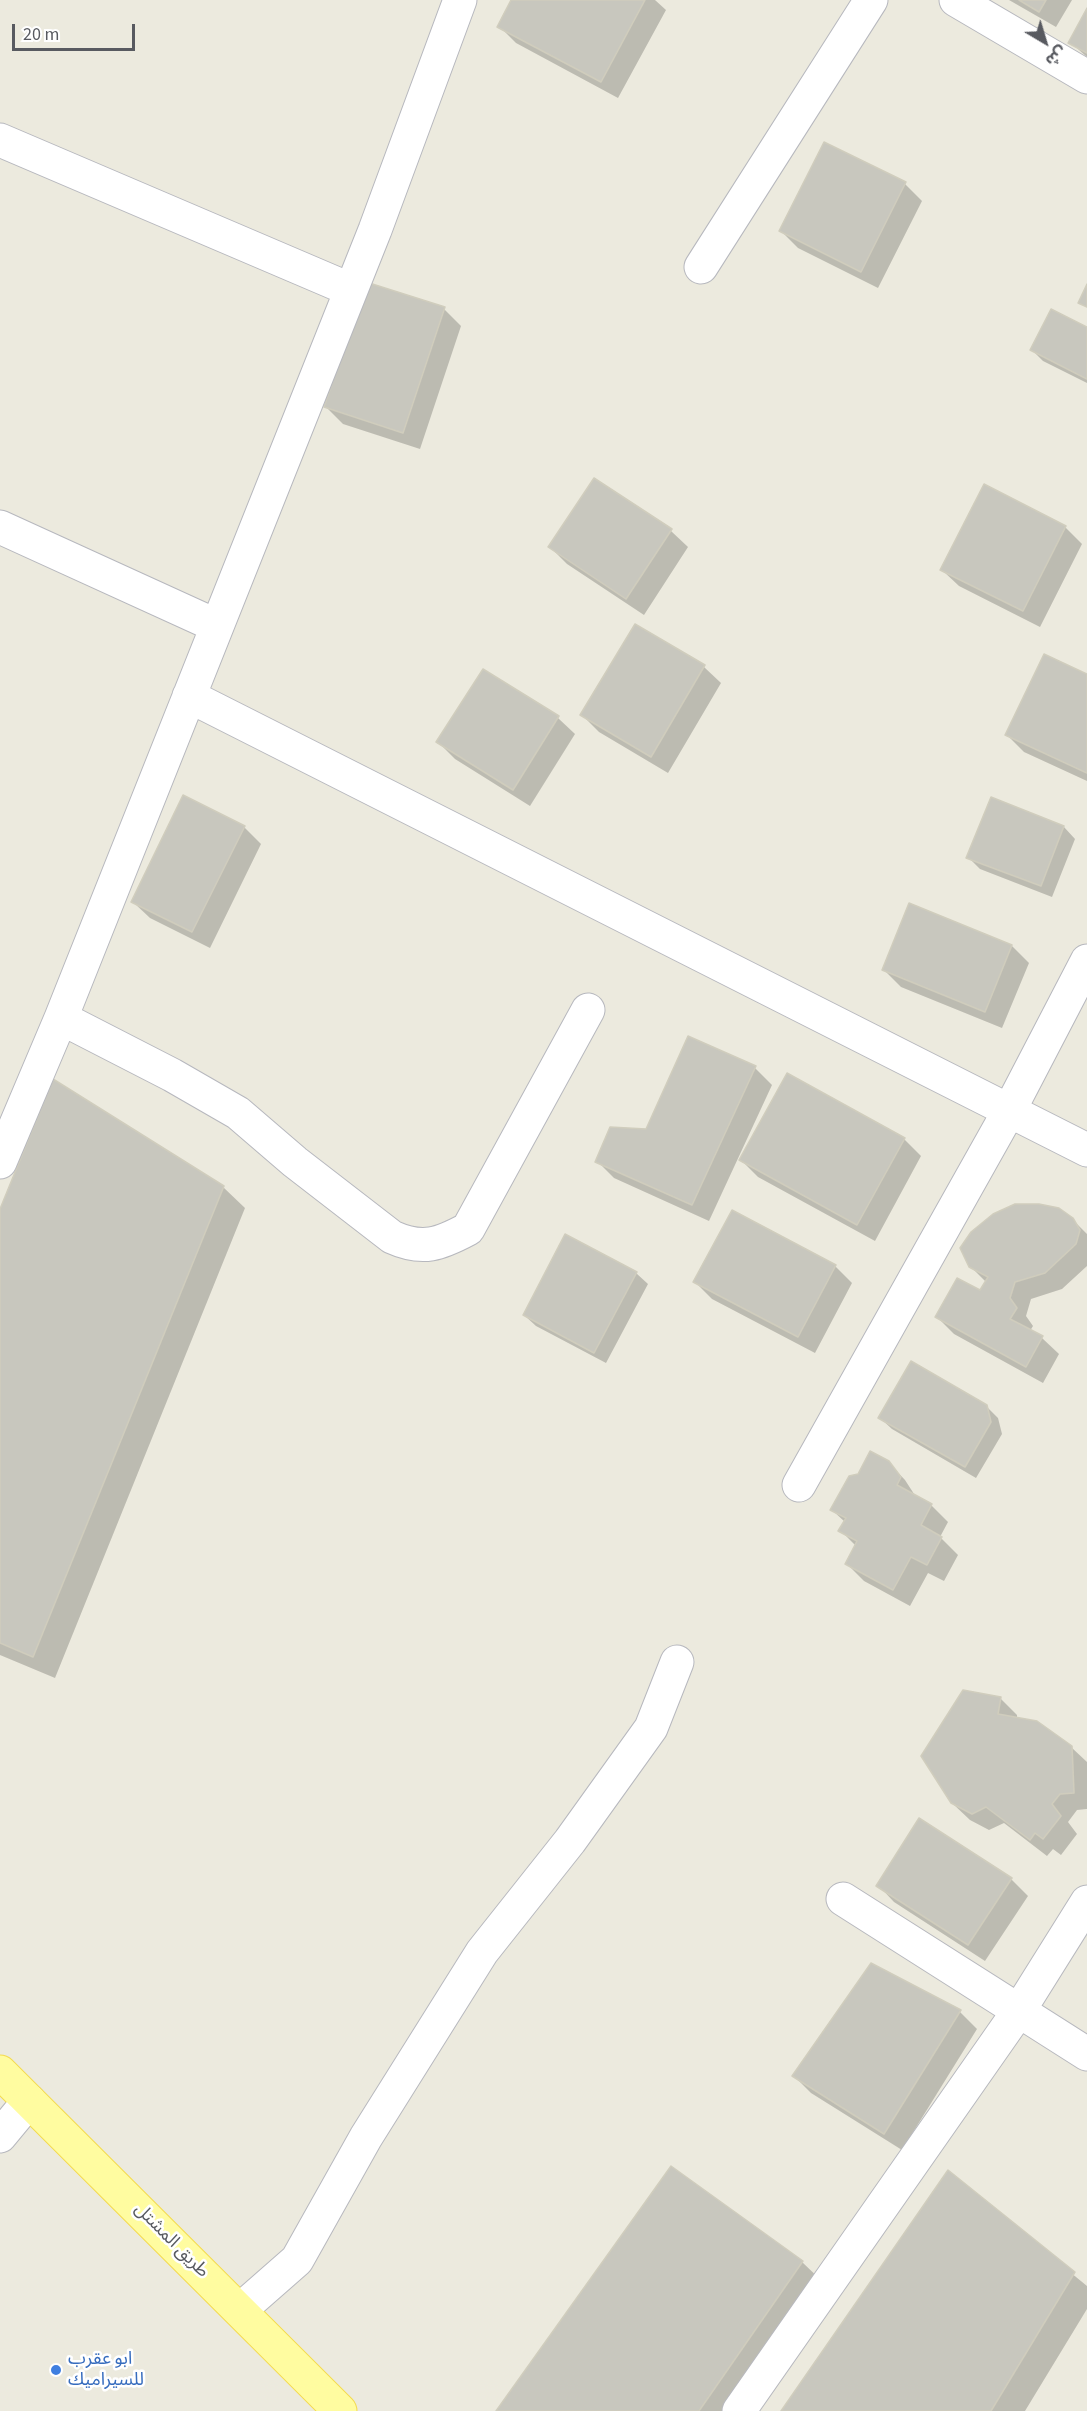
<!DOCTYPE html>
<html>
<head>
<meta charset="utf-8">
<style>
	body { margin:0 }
	#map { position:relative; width:1087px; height:2411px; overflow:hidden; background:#eceade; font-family:"Source Sans 3","Noto Sans Arabic",sans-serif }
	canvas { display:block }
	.north { position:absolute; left:1015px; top:12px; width:60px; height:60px; -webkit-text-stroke:4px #fff; paint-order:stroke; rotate:142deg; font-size:16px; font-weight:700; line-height:24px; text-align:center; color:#585a60 }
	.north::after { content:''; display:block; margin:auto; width:21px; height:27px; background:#585a60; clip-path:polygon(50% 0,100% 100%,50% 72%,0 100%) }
	.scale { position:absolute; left:12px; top:24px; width:123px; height:27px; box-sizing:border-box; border:3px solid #585a60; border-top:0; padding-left:8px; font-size:18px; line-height:21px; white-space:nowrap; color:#585a60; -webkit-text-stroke:4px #fff; paint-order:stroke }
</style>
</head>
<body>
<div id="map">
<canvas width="1087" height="2411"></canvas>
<div class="north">ش</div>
<div class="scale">20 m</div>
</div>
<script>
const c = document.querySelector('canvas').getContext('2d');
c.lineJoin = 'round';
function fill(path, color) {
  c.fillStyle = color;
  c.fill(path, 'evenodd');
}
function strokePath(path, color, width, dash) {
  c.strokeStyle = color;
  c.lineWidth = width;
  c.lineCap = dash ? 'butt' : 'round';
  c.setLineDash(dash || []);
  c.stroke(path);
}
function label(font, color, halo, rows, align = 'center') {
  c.font = font + ' "Source Sans 3","Noto Sans Arabic",sans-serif';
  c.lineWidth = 5;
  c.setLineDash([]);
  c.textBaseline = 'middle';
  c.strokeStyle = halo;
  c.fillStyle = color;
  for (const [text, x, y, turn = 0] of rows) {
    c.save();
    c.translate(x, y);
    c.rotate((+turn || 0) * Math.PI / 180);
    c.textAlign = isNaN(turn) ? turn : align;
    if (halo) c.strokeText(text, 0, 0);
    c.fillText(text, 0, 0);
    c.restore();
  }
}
const shadow = new Path2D(`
	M 513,0 L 655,0 L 666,10 L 618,98 L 516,43 L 499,26 Z
	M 1009,0 L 1072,0 L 1056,27 Z
	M 1087,11 L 1087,57 L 1070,42 Z
	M 905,184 L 922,201 L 878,288 L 798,248 L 781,231 Z
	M 444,309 L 461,326 L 420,449 L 343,424 L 326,407 Z
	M 1087,329 L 1087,383 L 1043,361 L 1031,349 Z
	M 594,480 L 671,531 L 688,547 L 644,615 L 567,564 L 550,547 Z
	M 1065,527 L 1082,544 L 1040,627 L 959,586 L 942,570 Z
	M 635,626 L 704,667 L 721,683 L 668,773 L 599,732 L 582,715 Z
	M 1087,676 L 1087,781 L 1024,752 L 1007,735 Z
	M 558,718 L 575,734 L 530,806 L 455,759 L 438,742 Z
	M 992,799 L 1064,827 L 1075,839 L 1052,897 L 980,869 L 968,857 Z
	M 244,827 L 261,844 L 210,948 L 150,918 L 133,902 Z
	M 1012,946 L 1029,963 L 1002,1028 L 901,987 L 884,970 Z
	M 755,1068 L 772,1085 L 709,1221 L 614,1178 L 597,1161 Z
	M 787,1075 L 904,1139 L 921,1156 L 875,1241 L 758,1177 L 741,1160 Z
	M 223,1187 L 245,1208 L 55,1678 L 0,1655 L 0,1213 Z
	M 1072,1219 L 1087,1234 L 1087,1266 L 1062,1289 L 1031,1299 L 1026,1316 L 1033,1326 L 1030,1331 L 1042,1338 L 1059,1354 L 1043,1383 L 954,1334 L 937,1317 L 980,1292 L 986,1282 L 970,1266 Z
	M 835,1266 L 852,1283 L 815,1353 L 712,1299 L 695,1282 Z
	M 636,1273 L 648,1284 L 606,1363 L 536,1326 L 524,1315 Z
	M 986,1406 L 998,1418 L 1002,1434 L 976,1478 L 892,1429 L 880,1418 Z
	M 888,1462 L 905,1480 L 916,1497 L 931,1505 L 948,1522 L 940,1537 L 958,1555 L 944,1581 L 928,1573 L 910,1606 L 864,1581 L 847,1564 L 856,1546 L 840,1530 L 845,1522 L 832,1510 L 859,1475 Z
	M 1000,1698 L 1017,1715 L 1017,1719 L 1071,1747 L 1087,1762 L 1087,1809 L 1077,1810 L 1068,1822 L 1077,1834 L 1061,1855 L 1053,1849 L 1047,1856 L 1004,1823 L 989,1830 L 970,1820 L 952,1803 Z
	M 1011,1879 L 1028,1896 L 985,1961 L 894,1902 L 878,1885 Z
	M 960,2012 L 977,2029 L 902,2150 L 811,2093 L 794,2076 Z
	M 948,2172 L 1087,2286 L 1087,2309 L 1025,2411 L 783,2411 Z
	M 802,2262 L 824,2283 L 735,2411 L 498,2411 Z`);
const building = new Path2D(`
	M 511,0 L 645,0 L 601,82 L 497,27 Z
	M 1019,0 L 1046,0 L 1039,12 Z
	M 1087,8 L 1087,53 L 1068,43 Z
	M 824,142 L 906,182 L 861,272 L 779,231 Z
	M 366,282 L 445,307 L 403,433 L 324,407 Z
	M 1087,284 L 1087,307 L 1078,303 Z
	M 1051,309 L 1087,327 L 1087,379 L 1030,350 Z
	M 594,478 L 672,529 L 626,599 L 548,547 Z
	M 984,484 L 1066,526 L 1023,611 L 940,570 Z
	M 635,624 L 705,665 L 651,757 L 580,715 Z
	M 1044,654 L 1087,674 L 1087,773 L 1005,735 Z
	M 483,669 L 559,716 L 513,790 L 436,742 Z
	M 183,795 L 245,826 L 192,932 L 131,902 Z
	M 991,797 L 1064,826 L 1041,886 L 966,858 Z
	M 909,903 L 1012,945 L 985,1012 L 882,970 Z
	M 688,1036 L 756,1066 L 692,1205 L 595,1162 L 610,1127 L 646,1129 Z
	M 787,1073 L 905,1138 L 857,1225 L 739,1160 Z
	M 53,1079 L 224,1186 L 33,1657 L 0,1643 L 0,1209 Z
	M 1015,1204 L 1039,1204 L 1059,1208 L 1073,1218 L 1080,1230 L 1076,1244 L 1045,1273 L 1015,1282 L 1010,1298 L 1017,1308 L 1010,1319 L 1043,1336 L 1026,1367 L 935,1317 L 957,1278 L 980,1290 L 988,1277 L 969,1267 L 960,1248 L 971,1232 L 993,1214 Z
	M 732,1210 L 836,1265 L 798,1337 L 693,1282 Z
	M 565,1234 L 637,1272 L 594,1353 L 523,1315 Z
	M 911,1361 L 987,1405 L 991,1422 L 965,1467 L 878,1418 Z
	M 870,1451 L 889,1461 L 901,1477 L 897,1485 L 932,1504 L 921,1525 L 942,1537 L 927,1565 L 911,1557 L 893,1590 L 845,1564 L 857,1541 L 838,1531 L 846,1518 L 830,1510 L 849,1476 L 858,1474 Z
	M 963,1690 L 1001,1697 L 998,1714 L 1037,1721 L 1072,1746 L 1074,1793 L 1060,1794 L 1052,1804 L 1061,1816 L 1043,1839 L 1035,1833 L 1030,1840 L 986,1807 L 972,1814 L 951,1803 L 921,1756 Z
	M 919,1818 L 1012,1878 L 968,1945 L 876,1886 Z
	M 871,1963 L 961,2010 L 884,2134 L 792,2076 Z
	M 671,2166 L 803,2261 L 699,2411 L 496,2411 Z
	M 948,2170 L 1075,2272 L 991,2411 L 781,2411 Z`);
const minor = new Path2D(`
	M 956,0 L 1087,77
	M 0,140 L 349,289
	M 701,267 L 871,0
	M 0,527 L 217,626
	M 189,696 L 1087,1150
	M 61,1018 L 172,1075 L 238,1113 L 295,1162 L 392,1237 C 423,1251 440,1244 468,1229 L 588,1010
	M 0,1162 L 61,1018 L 375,230 L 460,0
	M 799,1485 L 1009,1111 L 1087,961
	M 843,1899 L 1087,2054
	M 0,2136 L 29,2101
	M 240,2310 L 297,2260 L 366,2137 L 482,1952 L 570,1841 L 651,1728 L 677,1662
	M 739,2411 L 1020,2009 L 1087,1902`);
const major = new Path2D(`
	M 0,2072 L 340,2411`);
const markers = [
	[56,2370,6,"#3f7fe0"]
];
const streetNames = [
	["طريق المشتل",171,2241,45]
];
const shopNames = [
	["ابو عقرب",68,2360],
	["للسيراميك",68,2381]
];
fill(shadow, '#0003');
fill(building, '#c8c7be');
strokePath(building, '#d0cdbd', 1.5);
strokePath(minor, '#b7b8be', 35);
strokePath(major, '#f4db4f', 35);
strokePath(minor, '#fff', 33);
strokePath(major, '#fffca0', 33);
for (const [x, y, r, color] of markers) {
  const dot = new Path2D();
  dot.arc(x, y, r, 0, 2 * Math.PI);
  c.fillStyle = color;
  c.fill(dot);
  strokePath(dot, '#fff', 2);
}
label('18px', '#585a60', '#fff', streetNames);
label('18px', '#366cbe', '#fff', shopNames, 'left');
</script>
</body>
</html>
